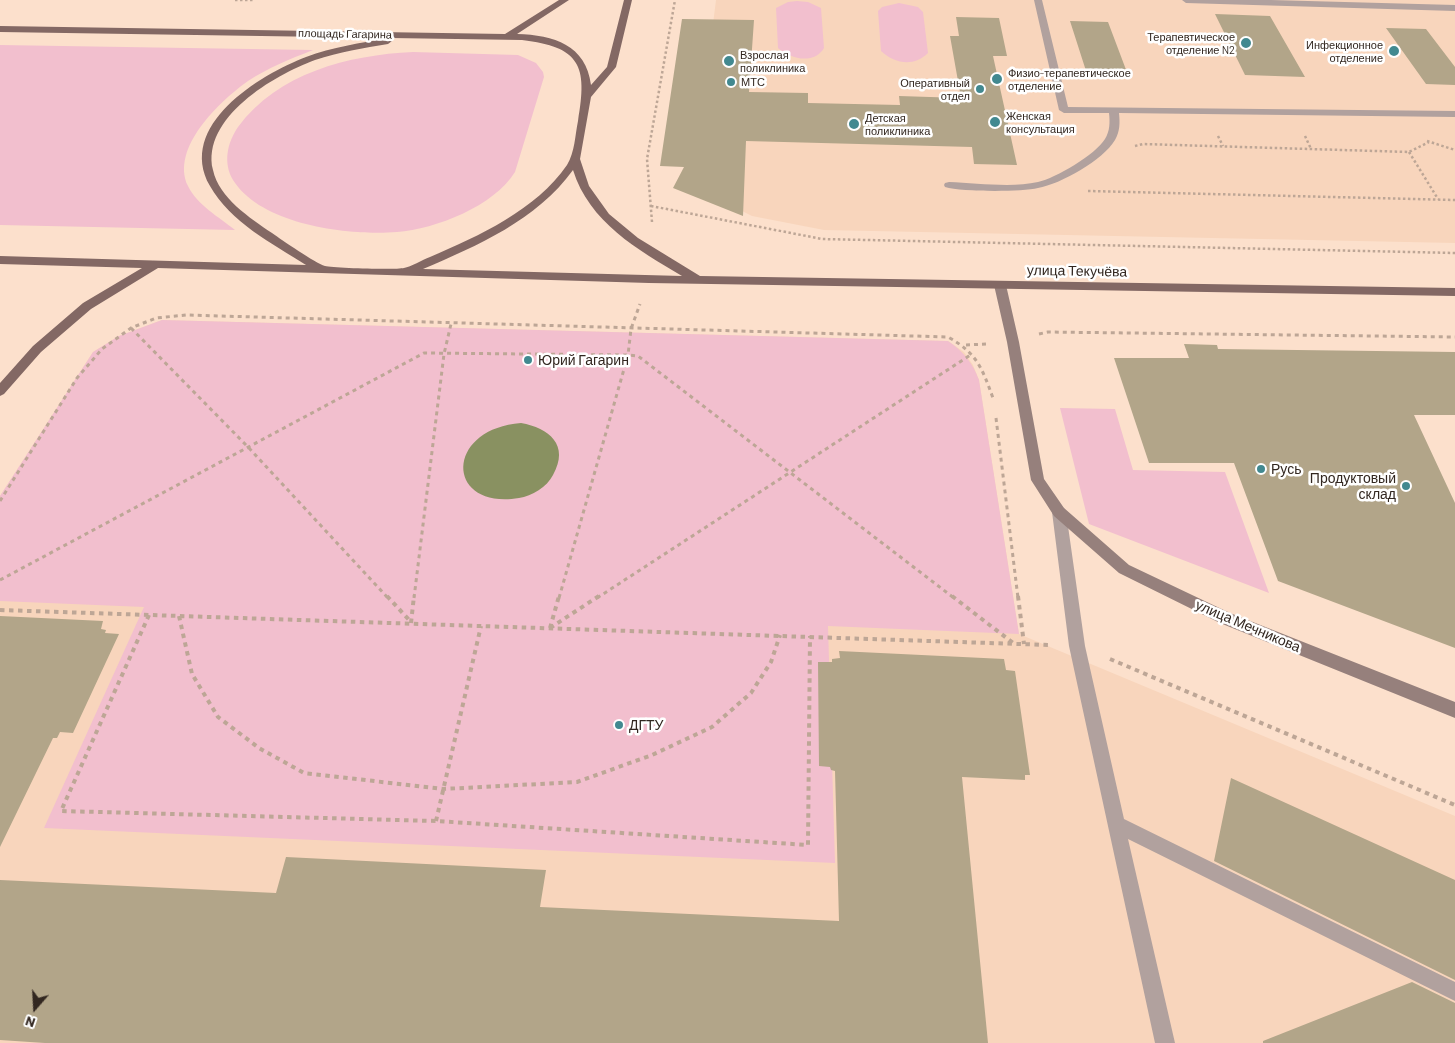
<!DOCTYPE html>
<html>
<head>
<meta charset="utf-8">
<style>
	body { margin:0 }
	#map { position:relative; width:1455px; height:1043px; overflow:hidden; background:#fce0cc; font-family:Barlow,sans-serif }
	canvas { display:block }
	.north { position:absolute; left:10px; top:983px; width:50px; height:50px; -webkit-text-stroke:4px #fff; paint-order:stroke; rotate:199deg; font-size:14px; font-weight:700; line-height:20px; text-align:center; color:#322720 }
	.north::after { content:''; display:block; margin:auto; width:18px; height:22px; background:#322720; clip-path:polygon(50% 0,100% 100%,50% 72%,0 100%) }
</style>
</head>
<body>
<div id="map">
<canvas width="1455" height="1043"></canvas>
<div class="north">N</div>
</div>
<script>
const c = document.querySelector('canvas').getContext('2d');
c.lineJoin = 'round';
function fill(path, color) {
  c.fillStyle = color;
  c.fill(path, 'evenodd');
}
function strokePath(path, color, width, dash) {
  c.strokeStyle = color;
  c.lineWidth = width;
  c.lineCap = dash ? 'butt' : 'round';
  c.setLineDash(dash || []);
  c.stroke(path);
}
function label(font, color, halo, rows, align = 'center') {
  c.font = font + ' Barlow,sans-serif';
  c.lineWidth = 5;
  c.setLineDash([]);
  c.textBaseline = 'middle';
  c.strokeStyle = halo;
  c.fillStyle = color;
  for (const [text, x, y, turn = 0] of rows) {
    c.save();
    c.translate(x, y);
    c.rotate((+turn || 0) * Math.PI / 180);
    c.textAlign = isNaN(turn) ? turn : align;
    if (halo) c.strokeText(text, 0, 0);
    c.fillText(text, 0, 0);
    c.restore();
  }
}
const built = new Path2D(`
	M 716,0 L 1455,0 L 1455,243 L 824,230 L 752,216 L 720,200 L 694,176 Z
	M 162,320 L 948,341 L 964,352 L 973,365 L 979,380 L 1019,634 L 1455,816 L 1455,1043 L 0,1043 L 0,496 L 93,352 L 119,336 Z`);
const green = new Path2D(`
	M 797,1 L 808,2 L 821,8 L 824,48 C 814,65 790,59 778,48 L 776,8 L 788,2 Z
	M 899,3 L 918,7 L 923,12 L 928,53 C 914,67 895,64 881,51 L 878,11 L 882,7 Z
	M 0,45 L 313,50 C 290,59 268,68 248,81 C 220,101 170,148 188,186 C 197,205 219,217 235,230 L 0,225 Z
	M 413,52 L 518,55 L 536,63 L 543,72 L 544,77 L 515,172 C 494,206 436,229 397,232 C 349,236 261,225 233,180 C 223,163 227,143 238,127 C 278,73 348,55 413,52 Z
	M 162,320 L 948,341 C 964,352 972,362 979,380 L 1019,634 L 828,626 L 835,863 L 44,828 L 144,607 L 0,601 L 0,496 L 93,352 L 119,336 Z
	M 1060,408 L 1115,409 L 1133,470 L 1225,472 L 1269,593 L 1089,524 Z`);
const water = new Path2D(`
	M 521,423 C 549,428 570,445 553,475 C 547,487 532,496 519,498 C 445,510 444,429 521,423 Z`);
const building = new Path2D(`
	M 1215,14 L 1270,16 L 1305,77 L 1245,75 Z
	M 956,17 L 999,18 L 1007,56 L 993,56 L 1017,165 L 974,164 L 972,147 L 746,141 L 743,216 L 673,188 L 684,167 L 660,166 L 682,19 L 754,20 L 749,92 L 808,93 L 808,103 L 900,105 L 899,96 L 961,98 L 950,36 L 959,36 Z
	M 1070,21 L 1108,22 L 1128,75 L 1087,74 Z
	M 1386,28 L 1426,29 L 1455,67 L 1455,85 L 1426,84 Z
	M 1184,344 L 1217,345 L 1218,349 L 1455,352 L 1455,415 L 1414,415 L 1455,503 L 1455,648 L 1278,581 L 1234,463 L 1149,463 L 1114,358 L 1189,358 Z
	M 0,616 L 103,621 L 101,629 L 106,630 L 105,633 L 119,634 L 73,733 L 60,732 L 57,738 L 53,738 L 0,847 Z
	M 839,651 L 1004,659 L 1006,670 L 1015,671 L 1030,775 L 1025,775 L 1025,780 L 962,777 L 988,1043 L 45,1043 L 0,1040 L 0,880 L 276,893 L 286,857 L 546,870 L 540,907 L 839,921 L 835,771 L 831,770 L 830,767 L 819,766 L 818,662 L 832,662 L 832,659 L 840,658 Z
	M 1231,778 L 1455,880 L 1455,980 L 1214,861 Z
	M 1412,982 L 1455,1003 L 1455,1043 L 1263,1043 L 1263,1041 Z`);
const pathFar2 = new Path2D(`
	M 235,0 L 253,0
	M 1218,136 L 1223,146
	M 1305,136 L 1311,149
	M 1427,141 L 1455,150
	M 1135,146 L 1143,144 L 1409,152 L 1429,142
	M 1409,152 L 1438,199
	M 1088,191 L 1455,200
	M 651,206 L 822,239 L 1455,253
	M 652,222 L 647,159 L 675,0`);
const pathFar1 = new Path2D(`
	M 131,328 L 248,447 L 388,598
	M 1039,334 L 1048,332 L 1455,337
	M 966,345 L 987,344
	M 996,418 L 1018,598
	M 0,501 L 77,378 L 102,349 L 131,328 L 156,318 L 186,315 L 948,337 C 977,353 982,368 993,398
	M 0,580 L 424,353 L 628,355 L 638,356 L 954,598
	M 414,598 L 444,354 L 451,324
	M 559,598 L 628,355 L 631,329 L 640,304
	M 597,598 L 972,354`);
const path = new Path2D(`
	M 387,596 L 411,622
	M 952,596 L 1013,643
	M 1018,596 L 1024,644
	M 0,610 L 1049,645
	M 149,615 L 61,811 L 436,821 L 808,845 L 810,636
	M 179,616 L 192,674 L 218,717 L 259,748 L 304,773 L 443,789 L 577,782 L 652,755 L 712,727 L 751,693 L 771,662 L 780,635
	M 411,623 L 414,596
	M 550,628 L 559,596
	M 550,628 L 599,596
	M 1110,659 L 1455,805
	M 436,821 L 481,626`);
const service = new Path2D(`
	M 1034,0 L 1042,0 L 1068,107 L 1455,111 L 1455,117 L 1119,113 C 1120,123 1120,131 1115,140 C 1103,160 1061,184 1038,188 C 1021,192 962,192 945,187 L 944,185 L 945,183 L 949,182 C 976,183 1012,188 1038,182 C 1056,178 1095,155 1105,139 C 1110,131 1110,122 1109,113 L 1064,113 L 1059,110 Z
	M 1182,0 L 1271,0 L 1455,5 L 1455,11 L 1186,3 Z
	M 1059,506 L 1064,508 L 1066,512 L 1085,646 L 1124,819 L 1455,982 L 1455,1001 L 1128,839 L 1175,1043 L 1155,1043 L 1069,646 L 1052,512 L 1054,508 Z`);
const secondary = new Path2D(`
	M 1000,281 L 1006,285 L 1019,342 L 1044,479 L 1064,508 L 1129,565 L 1230,613 L 1455,702 L 1455,718 L 1220,623 L 1119,573 L 1054,516 L 1031,480 L 1007,342 L 994,285 Z`);
const primary = new Path2D(`
	M 559,0 L 569,0 L 517,34 C 554,35 586,45 591,85 L 607,67 L 624,0 L 632,0 L 616,67 L 591,97 L 580,159 L 589,186 L 609,214 L 638,238 L 700,276 L 1455,288 L 1455,296 L 649,283 L 158,268 L 91,309 L 41,352 L 4,394 L 0,396 L 0,383 L 33,346 L 83,303 L 142,268 L 0,264 L 0,256 L 306,265 C 273,244 230,222 210,186 C 176,126 259,75 306,57 C 332,47 361,43 388,38 L 392,41 L 388,44 C 364,48 339,52 315,60 C 274,75 201,118 213,170 C 219,198 250,218 272,233 C 282,240 315,263 325,266 C 333,268 395,270 404,268 C 411,267 422,260 430,257 C 479,236 536,210 567,165 C 575,152 575,135 578,121 C 588,65 580,47 522,40 L 0,32 L 0,26 L 505,34 ZM 573,170 C 589,222 638,250 682,276 L 423,269 C 477,246 537,220 573,170 Z`);
const markers = [
	[1246,43,6,"#428990"],
	[1394,51,6,"#428990"],
	[729,61,6,"#428990"],
	[997,79,6,"#428990"],
	[731,82,5,"#428990"],
	[980,89,5,"#428990"],
	[995,122,6,"#428990"],
	[854,124,6,"#428990"],
	[528,360,5,"#428990"],
	[1261,469,5,"#428990"],
	[1406,486,5,"#428990"],
	[619,725,5,"#428990"]
];
const farStreetnames = [
	["площадь Гагарина",345,34,1]
];
const farPoinames = [
	["Терапевтическое",1235,37,"right"],
	["отделение N2",1235,50,"right"],
	["Инфекционное",1383,45,"right"],
	["отделение",1383,58,"right"],
	["Взрослая",740,55],
	["поликлиника",740,68],
	["Физио-терапевтическое",1008,73],
	["отделение",1008,86],
	["МТС",741,82],
	["Оперативный",970,83,"right"],
	["отдел",970,96,"right"],
	["Женская",1006,116],
	["консультация",1006,129],
	["Детская",865,118],
	["поликлиника",865,131]
];
const streetNames = [
	["улица Текучёва",1077,271,1],
	["улица Мечникова",1248,626,23]
];
const poiNames = [
	["Юрий Гагарин",538,360],
	["Русь",1271,469],
	["Продуктовый",1396,478,"right"],
	["склад",1396,494,"right"],
	["ДГТУ",629,725]
];
fill(built, '#f8d5bc');
fill(green, '#f2bfce');
fill(water, '#899161');
fill(building, '#b2a589');
strokePath(pathFar2, '#bda696', 2.5, [2.5, 2.5]);
strokePath(pathFar1, '#bda696', 3, [4, 4]);
strokePath(path, '#bda696', 4, [4.5, 4.5]);
fill(service, '#b1a19e');
fill(secondary, '#96807c');
fill(primary, '#836864');
for (const [x, y, r, color] of markers) {
  const dot = new Path2D();
  dot.arc(x, y, r, 0, 2 * Math.PI);
  c.fillStyle = color;
  c.fill(dot);
  strokePath(dot, '#fff', 2);
}
label('11px', '#322720', '#fff', farStreetnames);
label('11px', '#322720', '#fff', farPoinames, 'left');
label('14px', '#322720', '#fff', streetNames);
label('14px', '#322720', '#fff', poiNames, 'left');
</script>
</body>
</html>
